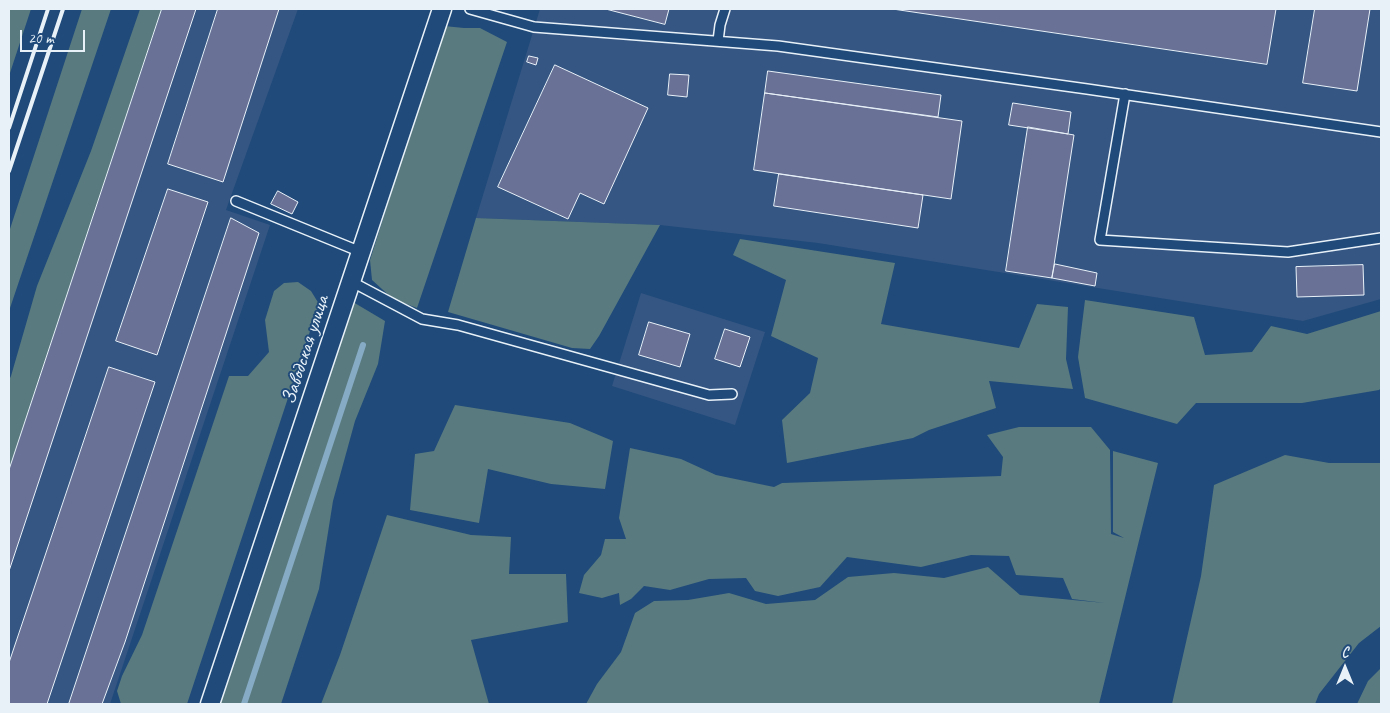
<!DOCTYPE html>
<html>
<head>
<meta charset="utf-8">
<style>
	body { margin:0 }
	#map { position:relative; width:1390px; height:713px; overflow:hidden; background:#1f4a7a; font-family:Caveat,sans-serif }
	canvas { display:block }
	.frame { position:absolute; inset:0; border:10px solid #e8f1f8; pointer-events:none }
	.north { position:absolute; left:1320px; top:643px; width:50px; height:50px; -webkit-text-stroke:4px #1f4a7a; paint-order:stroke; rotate:0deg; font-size:14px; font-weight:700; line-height:20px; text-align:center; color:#e8f1f8 }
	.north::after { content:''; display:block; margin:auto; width:18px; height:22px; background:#e8f1f8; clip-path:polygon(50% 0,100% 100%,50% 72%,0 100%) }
	.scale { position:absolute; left:20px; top:30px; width:65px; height:22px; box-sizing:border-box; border:2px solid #e8f1f8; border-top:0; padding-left:6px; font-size:15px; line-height:18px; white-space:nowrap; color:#e8f1f8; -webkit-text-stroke:4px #1f4a7a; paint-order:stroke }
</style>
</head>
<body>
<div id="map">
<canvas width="1390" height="713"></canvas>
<div class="frame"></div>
<div class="north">С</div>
<div class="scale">20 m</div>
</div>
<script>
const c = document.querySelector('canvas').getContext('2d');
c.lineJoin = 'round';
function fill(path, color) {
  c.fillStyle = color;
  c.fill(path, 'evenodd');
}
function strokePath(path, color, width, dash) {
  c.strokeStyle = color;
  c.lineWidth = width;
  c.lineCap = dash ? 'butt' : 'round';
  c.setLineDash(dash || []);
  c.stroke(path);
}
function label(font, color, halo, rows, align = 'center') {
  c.font = font + ' Caveat,sans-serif';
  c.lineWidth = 4;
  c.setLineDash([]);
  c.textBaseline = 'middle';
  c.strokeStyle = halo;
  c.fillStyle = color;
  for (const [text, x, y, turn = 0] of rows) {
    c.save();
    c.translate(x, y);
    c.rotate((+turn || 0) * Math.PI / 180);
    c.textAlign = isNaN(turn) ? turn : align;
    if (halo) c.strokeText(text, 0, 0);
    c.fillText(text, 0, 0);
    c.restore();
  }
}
const built = new Path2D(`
	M 162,9 L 298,9 L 226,210 L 270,225 L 110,704 L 9,704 L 9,469 Z
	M 540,9 L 1381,9 L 1381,299 L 1303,321 L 818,243 L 660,225 L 476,218 Z
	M 641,293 L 765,332 L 735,425 L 612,386 Z`);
const green = new Path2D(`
	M 9,9 L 31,9 L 9,76 Z
	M 82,9 L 111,9 L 9,311 L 9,232 Z
	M 140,9 L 162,9 L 9,470 L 9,380 L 11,376 L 37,286 L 91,151 Z
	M 444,26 L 464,28 L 480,28 L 507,42 L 417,308 L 393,299 L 372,280 L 370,260 Z
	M 476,218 L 660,225 L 599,336 L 590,349 L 572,348 L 448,312 Z
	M 740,239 L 895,263 L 881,324 L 1019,348 L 1037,304 L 1068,307 L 1066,359 L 1073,389 L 989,381 L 996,408 L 929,430 L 913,438 L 787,463 L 782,420 L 810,393 L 818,358 L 771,336 L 786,280 L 733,255 Z
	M 298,282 L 311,291 L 319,304 L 187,704 L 121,704 L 117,691 L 122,676 L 142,635 L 229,376 L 248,376 L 269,352 L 265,320 L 274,291 L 284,283 Z
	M 1085,300 L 1194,317 L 1205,355 L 1252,352 L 1271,326 L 1307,334 L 1381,311 L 1381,388 L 1379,390 L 1302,403 L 1196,403 L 1177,424 L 1085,398 L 1078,357 Z
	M 353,302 L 385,321 L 378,364 L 355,421 L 333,501 L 319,589 L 281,704 L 219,704 Z
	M 455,405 L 570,423 L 613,441 L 605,489 L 551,484 L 488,469 L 479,523 L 410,510 L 415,454 L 434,451 Z
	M 1019,427 L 1091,427 L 1110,450 L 1111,534 L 1124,538 L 1113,532 L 1113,451 L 1158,463 L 1099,704 L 586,704 L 597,684 L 621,652 L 635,613 L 654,601 L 688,600 L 729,593 L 766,604 L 815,600 L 848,577 L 894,573 L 944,578 L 988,567 L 1020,595 L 1105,603 L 1072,599 L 1063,578 L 1016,575 L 1009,556 L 971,555 L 921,567 L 847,557 L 820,587 L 778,596 L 755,591 L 746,578 L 709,579 L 670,590 L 644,586 L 631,599 L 620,605 L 619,593 L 602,598 L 579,593 L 584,575 L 601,555 L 605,539 L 626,539 L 619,518 L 630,448 L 681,459 L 716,475 L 774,487 L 782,483 L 1001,476 L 1003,457 L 987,435 Z
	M 1285,455 L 1329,463 L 1381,463 L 1381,626 L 1359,643 L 1319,694 L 1315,704 L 1172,704 L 1201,576 L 1214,485 Z
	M 387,515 L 471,535 L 511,537 L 509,574 L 566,574 L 568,622 L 471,640 L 489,704 L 321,704 L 340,655 Z
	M 1381,668 L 1381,704 L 1357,704 L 1368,681 Z`);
const stream = new Path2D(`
	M 244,704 L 363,345`);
const building = new Path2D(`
	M 162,9 L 196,9 L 9,571 L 9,470 Z
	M 218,9 L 279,9 L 223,182 L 168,164 Z
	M 606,9 L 669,9 L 665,24 Z
	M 893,9 L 1276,9 L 1267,64 Z
	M 1315,9 L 1370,9 L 1357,91 L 1303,83 Z
	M 529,56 L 538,58 L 536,65 L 527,62 Z
	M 555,65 L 648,108 L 604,204 L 580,193 L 568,219 L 498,187 Z
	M 768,71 L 941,95 L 938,117 L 765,93 Z
	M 670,74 L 689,75 L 687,97 L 668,95 Z
	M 765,93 L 962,121 L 951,199 L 754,170 Z
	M 1013,103 L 1071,112 L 1068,134 L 1009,125 Z
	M 1028,127 L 1074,135 L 1052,278 L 1006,271 Z
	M 779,174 L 923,195 L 918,228 L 774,206 Z
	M 168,189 L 208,202 L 157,355 L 116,341 Z
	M 278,191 L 298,202 L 292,214 L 271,204 Z
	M 231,218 L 259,233 L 125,642 L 102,704 L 69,704 Z
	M 1055,264 L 1097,273 L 1095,286 L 1052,278 Z
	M 1363,265 L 1364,295 L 1297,297 L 1296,267 Z
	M 649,322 L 690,334 L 680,367 L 639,355 Z
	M 725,329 L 750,337 L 740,367 L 715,359 Z
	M 109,367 L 155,382 L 47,704 L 9,704 L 9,663 Z`);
const lane = new Path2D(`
	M 470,9 L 534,27 L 778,46 L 1087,89 L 1381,132
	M 718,41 L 720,25 L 725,9
	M 1125,94 L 1100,240 L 1288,252 L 1381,238
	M 236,201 L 361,252
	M 351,280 L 354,283 L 422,319 L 458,325 L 709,395 L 732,394`);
const street = new Path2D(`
	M 210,704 L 442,9`);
const rail = new Path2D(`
	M 9,128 L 48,9
	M 9,171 L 63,9`);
const streetNames = [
	["Заводская улица",306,350,-72]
];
fill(built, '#355683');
fill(green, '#597a7f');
strokePath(stream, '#86abc4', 6);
fill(building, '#697197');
strokePath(building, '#e8f1f8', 1);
strokePath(lane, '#e8f1f8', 12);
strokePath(street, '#e8f1f8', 21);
strokePath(lane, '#1f4a7a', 9);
strokePath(street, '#1f4a7a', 18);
strokePath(rail, '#e8f1f8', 4);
label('20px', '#e8f1f8', '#1f4a7a', streetNames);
</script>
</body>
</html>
